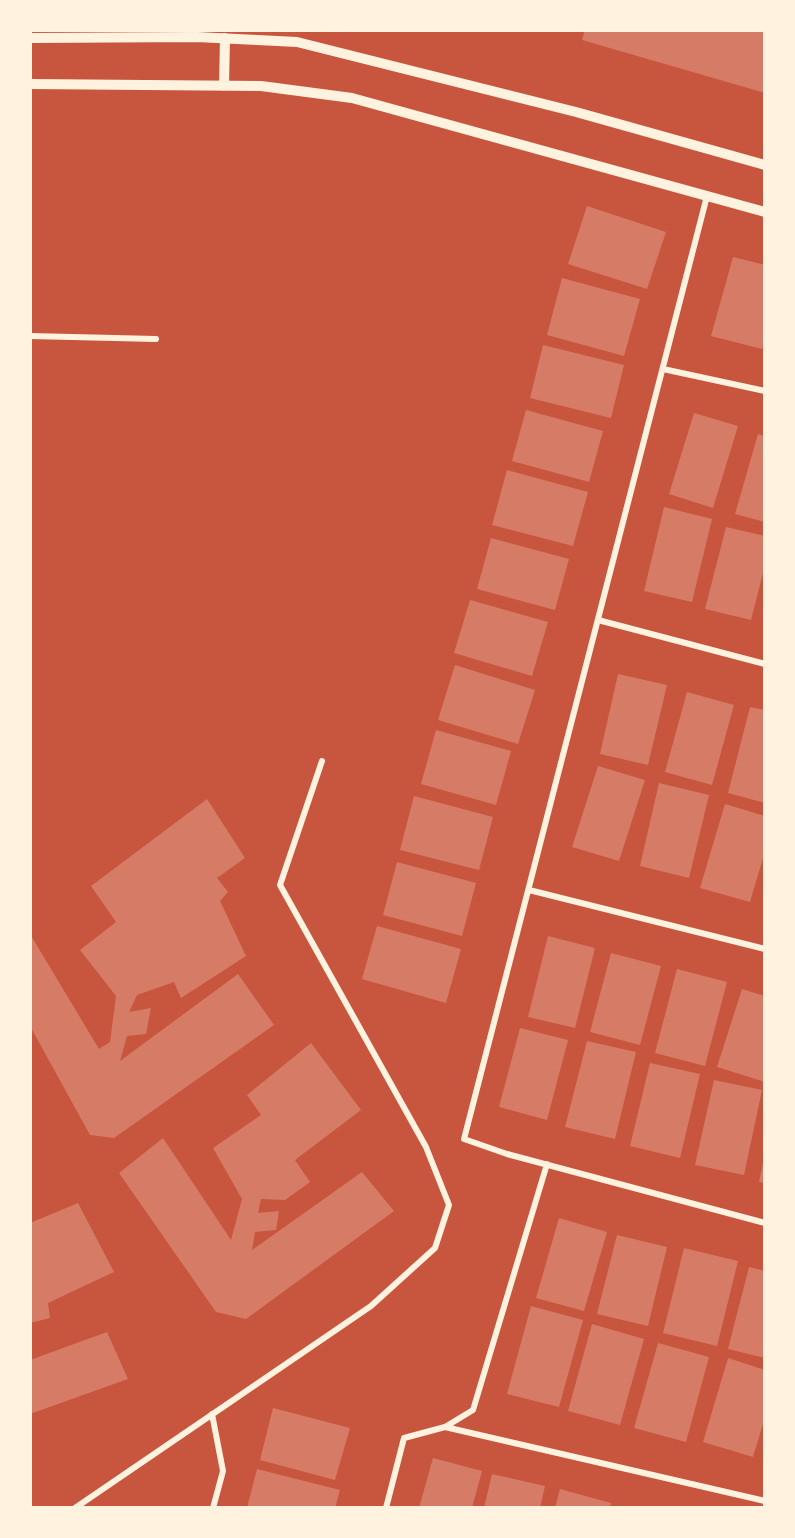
<!DOCTYPE html>
<html>
<head>
<meta charset="utf-8">
<style>
	body { margin:0 }
	#map { position:relative; width:795px; height:1538px; overflow:hidden; background:#c8553d; font-family:"Exo 2",sans-serif }
	canvas { display:block }
	.frame { position:absolute; inset:0; border:32px solid #fff3e0; pointer-events:none }
</style>
</head>
<body>
<div id="map">
<canvas width="795" height="1538"></canvas>
<div class="frame"></div>
</div>
<script>
const c = document.querySelector('canvas').getContext('2d');
c.lineJoin = 'round';
function fill(path, color) {
  c.fillStyle = color;
  c.fill(path, 'evenodd');
}
function strokePath(path, color, width, dash) {
  c.strokeStyle = color;
  c.lineWidth = width;
  c.lineCap = dash ? 'butt' : 'round';
  c.setLineDash(dash || []);
  c.stroke(path);
}
const building = new Path2D(`
	M 585,30 L 765,30 L 765,93 L 582,40 Z
	M 587,206 L 666,232 L 647,289 L 568,264 Z
	M 733,257 L 765,265 L 765,338 L 762,349 L 711,336 Z
	M 562,278 L 640,299 L 624,356 L 547,335 Z
	M 543,345 L 624,365 L 611,418 L 530,398 Z
	M 526,410 L 603,431 L 589,482 L 512,461 Z
	M 694,413 L 738,426 L 713,508 L 669,494 Z
	M 758,434 L 765,436 L 765,522 L 735,514 Z
	M 507,470 L 588,492 L 573,546 L 492,525 Z
	M 664,507 L 712,519 L 692,602 L 644,591 Z
	M 726,527 L 765,536 L 765,565 L 751,620 L 705,609 Z
	M 491,538 L 569,559 L 555,610 L 477,589 Z
	M 470,600 L 548,622 L 532,676 L 454,653 Z
	M 455,665 L 535,690 L 518,744 L 438,720 Z
	M 618,674 L 667,685 L 648,765 L 600,754 Z
	M 687,692 L 734,705 L 712,785 L 665,772 Z
	M 750,707 L 765,710 L 765,803 L 728,793 Z
	M 436,730 L 511,751 L 496,805 L 421,784 Z
	M 598,766 L 645,780 L 619,861 L 572,847 Z
	M 659,783 L 709,795 L 689,878 L 640,866 Z
	M 414,796 L 493,817 L 479,870 L 400,850 Z
	M 207,799 L 245,858 L 217,878 L 228,892 L 220,901 L 246,956 L 181,998 L 174,982 L 137,995 L 129,1012 L 151,1008 L 146,1034 L 127,1036 L 120,1061 L 238,974 L 274,1025 L 114,1138 L 90,1135 L 30,1026 L 30,934 L 99,1049 L 110,1042 L 116,996 L 80,950 L 116,922 L 91,886 Z
	M 725,804 L 765,816 L 765,851 L 750,902 L 700,888 Z
	M 397,862 L 476,883 L 462,936 L 383,915 Z
	M 377,926 L 461,949 L 446,1003 L 362,979 Z
	M 548,936 L 595,948 L 575,1028 L 528,1017 Z
	M 611,953 L 661,966 L 640,1045 L 590,1032 Z
	M 677,969 L 727,982 L 705,1066 L 655,1053 Z
	M 742,989 L 765,996 L 765,1082 L 717,1067 Z
	M 520,1028 L 568,1040 L 547,1120 L 499,1107 Z
	M 587,1041 L 636,1052 L 615,1139 L 565,1127 Z
	M 311,1043 L 361,1110 L 295,1160 L 310,1182 L 285,1200 L 261,1199 L 258,1213 L 279,1211 L 276,1230 L 255,1232 L 252,1250 L 362,1172 L 394,1211 L 246,1319 L 216,1312 L 119,1173 L 163,1138 L 231,1240 L 242,1199 L 213,1148 L 261,1115 L 247,1095 Z
	M 650,1063 L 700,1074 L 680,1158 L 630,1146 Z
	M 714,1080 L 762,1090 L 744,1175 L 695,1165 Z
	M 764,1159 L 765,1159 L 765,1183 L 759,1182 Z
	M 78,1203 L 114,1272 L 48,1303 L 50,1318 L 30,1323 L 30,1223 Z
	M 559,1218 L 607,1232 L 584,1311 L 536,1298 Z
	M 617,1235 L 667,1247 L 648,1326 L 597,1314 Z
	M 684,1248 L 738,1261 L 717,1346 L 663,1333 Z
	M 749,1267 L 765,1271 L 765,1358 L 728,1349 Z
	M 531,1306 L 583,1320 L 559,1407 L 507,1394 Z
	M 592,1324 L 644,1339 L 620,1425 L 568,1411 Z
	M 107,1332 L 128,1379 L 30,1414 L 30,1360 Z
	M 658,1343 L 709,1357 L 686,1442 L 634,1428 Z
	M 728,1358 L 765,1370 L 765,1417 L 753,1457 L 703,1442 Z
	M 273,1408 L 350,1428 L 335,1480 L 260,1460 Z
	M 433,1458 L 482,1471 L 472,1508 L 419,1508 Z
	M 257,1469 L 340,1490 L 335,1508 L 247,1508 Z
	M 492,1474 L 545,1486 L 540,1508 L 484,1508 Z
	M 560,1489 L 611,1503 L 610,1508 L 555,1508 Z`);
const minor = new Path2D(`
	M 707,196 L 464,1139 L 507,1154 L 765,1223
	M 30,336 L 156,339
	M 663,369 L 765,391
	M 598,620 L 765,664
	M 529,890 L 765,949
	M 212,1414 L 223,1471 L 213,1508
	M 445,1427 L 765,1501
	M 75,1508 L 371,1306 L 435,1248 L 449,1205 L 426,1147 L 280,885 L 322,761
	M 386,1508 L 404,1438 L 445,1427 L 473,1410 L 547,1164`);
const tertiary = new Path2D(`
	M 30,38 L 197,37 L 297,42 L 576,112 L 765,165
	M 30,84 L 261,86 L 352,98 L 765,212
	M 224,86 L 225,38`);
fill(building, '#d67c66');
strokePath(minor, '#fff3e0', 6);
strokePath(tertiary, '#fff3e0', 10);
</script>
</body>
</html>
